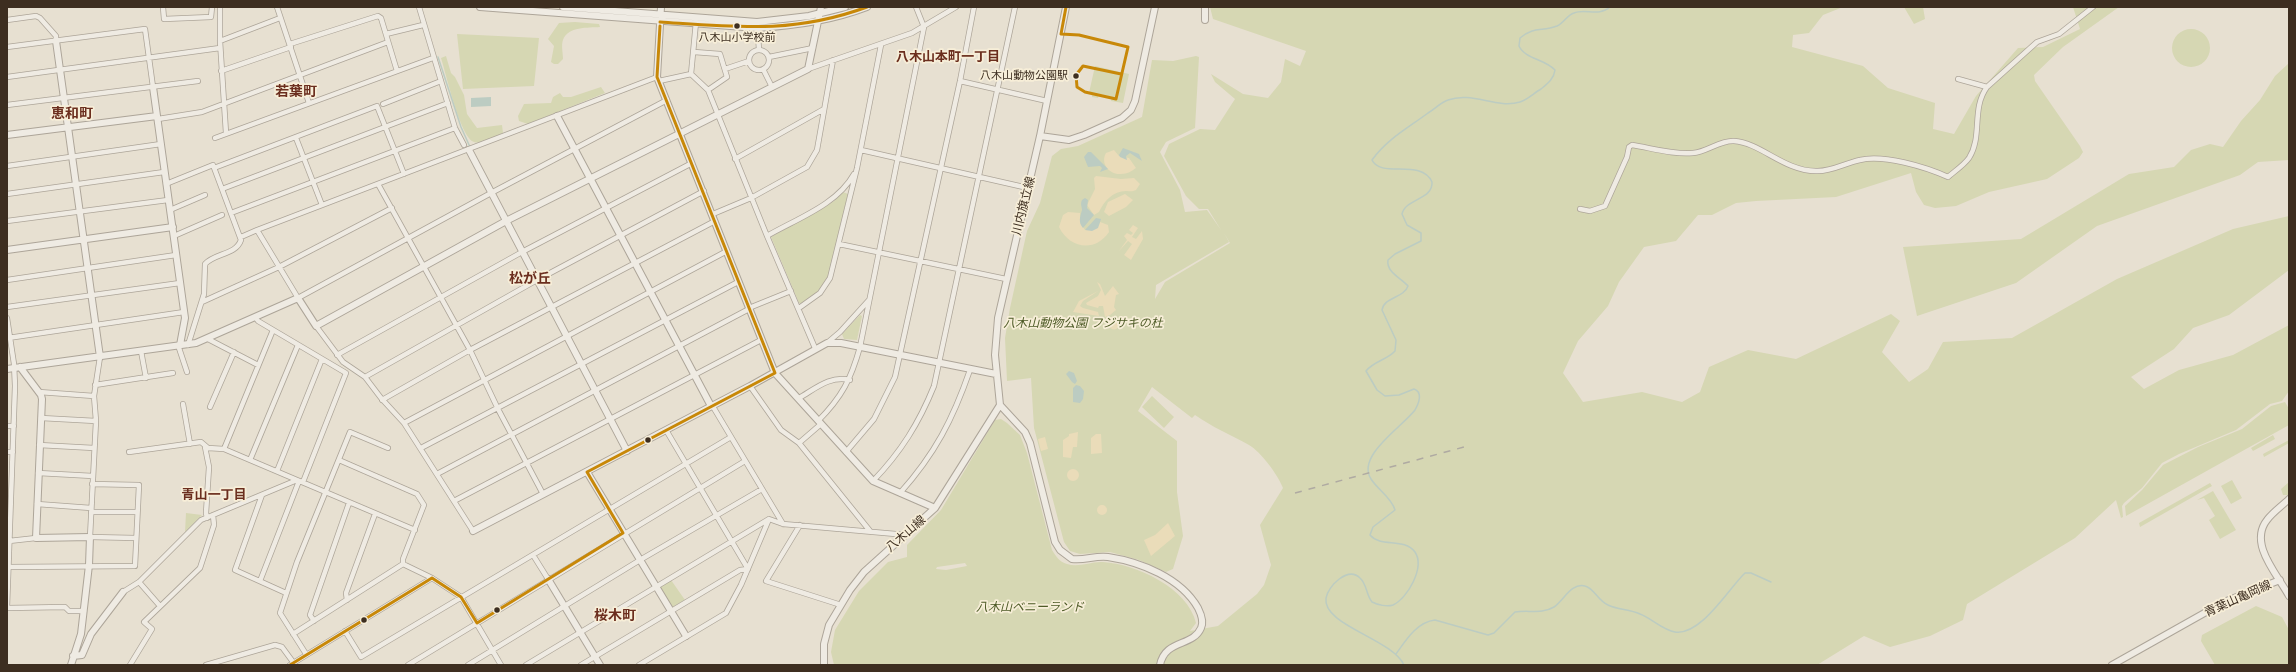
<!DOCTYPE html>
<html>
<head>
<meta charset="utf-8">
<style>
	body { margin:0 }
	#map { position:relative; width:2296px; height:672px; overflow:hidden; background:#e7e0d1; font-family:"Libre Baskerville",serif }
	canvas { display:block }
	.frame { position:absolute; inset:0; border:8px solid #3d2e20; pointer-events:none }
</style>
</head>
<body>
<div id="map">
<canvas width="2296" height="672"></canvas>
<div class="frame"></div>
</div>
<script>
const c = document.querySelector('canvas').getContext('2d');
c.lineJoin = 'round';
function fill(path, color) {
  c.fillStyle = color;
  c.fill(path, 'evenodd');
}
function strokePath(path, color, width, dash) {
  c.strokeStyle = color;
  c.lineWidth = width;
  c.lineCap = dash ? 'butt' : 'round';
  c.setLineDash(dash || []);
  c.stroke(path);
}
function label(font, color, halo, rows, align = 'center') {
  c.font = font + ' "Libre Baskerville","Noto Sans JP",serif';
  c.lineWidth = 3.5;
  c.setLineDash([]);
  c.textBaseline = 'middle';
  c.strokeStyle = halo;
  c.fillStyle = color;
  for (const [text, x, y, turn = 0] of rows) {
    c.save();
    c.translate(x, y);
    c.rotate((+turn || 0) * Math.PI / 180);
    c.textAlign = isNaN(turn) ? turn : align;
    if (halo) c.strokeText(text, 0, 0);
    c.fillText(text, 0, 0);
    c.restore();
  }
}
const green = new Path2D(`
	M 1210,7 L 1843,7 L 1823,15 L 1809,33 L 1793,35 L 1792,47 L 1863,66 L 1888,88 L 1935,103 L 1933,129 L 1954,134 L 1976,96 L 2018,48 L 2043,47 L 2080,29 L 2073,7 L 2119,7 L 2063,47 L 2034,75 L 2035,81 L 2080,146 L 2083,152 L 2079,158 L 2047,179 L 1989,192 L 1956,206 L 1935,208 L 1924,205 L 1916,192 L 1911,173 L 1836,197 L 1756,201 L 1736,203 L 1712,215 L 1698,215 L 1676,241 L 1644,247 L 1619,282 L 1608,306 L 1578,341 L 1563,373 L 1583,402 L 1642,392 L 1682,402 L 1700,392 L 1709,367 L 1748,350 L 1796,359 L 1891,314 L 1900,321 L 1882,352 L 1909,382 L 1928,369 L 1943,342 L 2012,338 L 2117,279 L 2233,229 L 2289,216 L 2289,270 L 2229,315 L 2193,328 L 2174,349 L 2131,377 L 2144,389 L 2179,370 L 2233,355 L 2289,325 L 2289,391 L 2282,401 L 2270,404 L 2236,430 L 2179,454 L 2162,463 L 2142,488 L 2124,503 L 2122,506 L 2123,517 L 2121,518 L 2116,500 L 2075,538 L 1967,604 L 1963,620 L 1930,636 L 1890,647 L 1864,636 L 1817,665 L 834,665 L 831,652 L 835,630 L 859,591 L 888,562 L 907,557 L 907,545 L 941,510 L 995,420 L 1001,419 L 1007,423 L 1020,435 L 1027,453 L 1052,550 C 1056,556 1059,562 1067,564 C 1079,568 1091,561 1103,562 C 1136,564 1188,588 1196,623 L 1190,631 L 1218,626 L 1257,594 L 1264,585 L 1271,565 L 1260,525 L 1283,488 C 1278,475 1261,452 1249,445 C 1231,435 1212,427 1195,415 L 1192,418 L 1152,387 L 1138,411 L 1177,441 L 1177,492 L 1183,536 L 1173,569 L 1166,572 L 1139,560 L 1110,552 L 1080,554 L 1070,551 L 1064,542 L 1034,428 L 1031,378 L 1007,381 L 1005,338 L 1010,308 L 1027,231 L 1040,203 L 1052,156 L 1061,149 L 1078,146 L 1142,117 L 1152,60 L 1173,61 L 1196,56 L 1199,57 L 1195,128 L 1166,142 L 1160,152 L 1180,190 L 1185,212 L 1207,210 L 1221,230 L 1208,209 L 1199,209 L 1186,196 L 1164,156 L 1169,144 L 1200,129 L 1215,130 L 1235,99 L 1215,82 L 1211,74 L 1243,94 L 1268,98 L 1281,82 L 1285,59 L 1300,66 L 1306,51 L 1213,19 ZM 1224,233 L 1230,243 L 1165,282 L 1155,299 L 1156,285 L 1229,242 ZM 965,563 L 967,566 L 946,570 L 936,569 L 937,567 Z
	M 1904,7 L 1923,7 L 1925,19 L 1914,24 Z
	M 575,22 L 599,24 L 600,27 C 588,28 568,26 563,40 C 561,45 563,53 563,59 L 558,64 L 554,64 L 551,62 L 554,46 L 548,39 L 559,23 Z
	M2172 48a19 19 0 1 1 38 0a19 19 0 1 1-38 0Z
	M 457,34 L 539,38 L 534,86 L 463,89 Z
	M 446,56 L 451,73 L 455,77 L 464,95 L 467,114 L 477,128 L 502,125 L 503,133 C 496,136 482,145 474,142 C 460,137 446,73 441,58 Z
	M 2289,63 L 2289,160 L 2258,162 L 2240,175 L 2097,226 L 2016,283 L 1917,316 L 1903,247 L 2021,239 L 2129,174 L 2174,167 L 2191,150 L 2210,144 L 2223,147 L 2241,121 L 2260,100 L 2275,76 Z
	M 1095,66 L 1129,74 L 1123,103 L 1111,101 L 1112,97 L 1099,94 L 1098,98 L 1092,97 L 1092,94 L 1089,93 Z
	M 601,87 L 605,93 L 528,124 L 519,121 L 518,116 L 524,104 L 551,103 L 553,97 L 560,93 L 563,97 L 571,97 Z
	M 843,192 L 848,194 L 828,280 L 815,294 L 802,303 L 799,303 L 771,237 L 834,201 Z
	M 860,315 L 862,316 L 857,340 L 844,339 L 842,334 Z
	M 1152,396 L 1174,417 L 1164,428 L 1142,407 Z
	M 2285,402 L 2289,409 L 2289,425 L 2126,516 L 2125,506 L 2142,490 L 2163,465 L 2198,447 L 2242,429 L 2271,406 Z
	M 2273,435 L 2275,439 L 2253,451 L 2251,448 Z
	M 2289,440 L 2289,443 L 2264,457 L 2263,454 Z
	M 2232,480 L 2242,498 L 2231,504 L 2221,486 Z
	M 2289,482 L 2289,495 L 2283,495 L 2281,489 Z
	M 2210,483 L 2212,486 L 2140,527 L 2139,523 Z
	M 2213,491 L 2236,530 L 2220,539 L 2209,520 L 2215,516 L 2204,498 L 2197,500 Z
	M 186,513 L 202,515 L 185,532 Z
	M 671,580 L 685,600 L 671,608 L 659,588 Z
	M 2256,606 L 2282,617 L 2289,630 L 2289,665 L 2215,665 L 2201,641 L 2202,635 Z`);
const sand = new Path2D(`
	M 1114,150 L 1119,156 L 1129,158 L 1136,168 C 1132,171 1127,174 1121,174 C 1109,175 1100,163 1106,153 Z
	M 1096,176 L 1121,179 L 1134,178 L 1140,184 L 1136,190 C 1132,192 1130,191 1126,191 C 1113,191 1104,201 1099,212 L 1094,215 L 1087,205 L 1095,189 L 1094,178 Z
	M 1125,194 L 1133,200 L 1126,207 L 1109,216 L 1104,212 L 1108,202 Z
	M 1068,212 L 1080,213 L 1080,222 L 1085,230 L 1099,225 L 1100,222 L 1108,225 L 1109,232 C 1095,253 1069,248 1059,227 L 1063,215 Z
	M 1133,225 L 1138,228 L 1132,237 L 1136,239 L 1142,231 L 1143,239 L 1131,260 L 1124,255 L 1132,244 L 1128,241 L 1119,251 L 1127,240 L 1124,236 L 1127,233 L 1131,235 L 1133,233 L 1129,230 Z
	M 1097,282 L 1100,284 L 1105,296 L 1113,286 L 1119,294 L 1116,295 L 1114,307 L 1116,310 L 1110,315 L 1105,317 L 1103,306 L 1099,306 L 1098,308 L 1087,305 L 1086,303 L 1098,296 L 1101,290 Z
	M 1098,291 L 1083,301 L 1080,306 L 1083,308 L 1098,312 L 1099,316 L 1073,312 L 1079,301 Z
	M1109.5 325a4.5 4.5 0 1 1 9 0a4.5 4.5 0 1 1-9 0Z
	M 1078,432 L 1077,447 L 1073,447 L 1071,458 L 1063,457 L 1063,440 L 1069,436 L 1069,434 Z
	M 1096,434 L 1101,434 L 1102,453 L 1091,454 L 1091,438 Z
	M 1045,437 L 1048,449 L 1041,451 L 1038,439 Z
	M1067 475a6 6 0 1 1 12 0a6 6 0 1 1-12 0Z
	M1097 510a5 5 0 1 1 10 0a5 5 0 1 1-10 0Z
	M 1168,523 L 1175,536 L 1151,556 L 1144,540 L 1155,535 Z`);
const water = new Path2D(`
	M 491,97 L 491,106 L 471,107 L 471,98 Z
	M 1123,148 L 1139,154 L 1142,161 L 1130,153 L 1126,156 L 1127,160 L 1120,157 L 1119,155 Z
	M 1088,152 L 1091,152 L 1108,169 L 1100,172 L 1102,168 L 1100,166 L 1088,167 L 1084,157 Z
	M 1085,198 L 1088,200 L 1087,208 L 1094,215 L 1083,228 C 1078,222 1080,217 1082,210 C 1082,207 1080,204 1082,200 Z
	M 1096,218 L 1101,219 L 1098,228 L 1092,231 L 1085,230 Z
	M 1069,371 L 1074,373 L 1077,381 L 1075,384 L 1072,382 L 1066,374 Z
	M 1076,385 L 1080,386 L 1084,391 L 1083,399 L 1080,403 L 1073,402 L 1073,388 Z`);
const stream = new Path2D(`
	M 438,57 L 461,127 L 470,147
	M 1396,654 C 1406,640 1417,622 1435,620 L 1488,635 L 1494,633 L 1515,612 C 1527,610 1543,614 1554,607 C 1563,601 1572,582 1585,586 C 1594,588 1598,601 1608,605 C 1618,610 1629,609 1640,614 C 1651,618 1663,630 1675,632 C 1701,636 1729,588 1745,573 L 1751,573 L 1771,582
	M 1404,665 C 1392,639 1322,625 1326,598 C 1328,586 1348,566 1360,578 C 1367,584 1366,595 1372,602 C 1378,605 1387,607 1393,605 C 1408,598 1425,567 1415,552 C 1404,537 1381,548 1370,535 L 1373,527 L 1395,510 C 1392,498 1378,490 1371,479 C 1356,456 1402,427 1415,410 C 1419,403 1423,392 1414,389 L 1399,395 L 1385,396 L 1377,390 L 1366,371 C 1374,361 1387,360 1395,351 L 1396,340 L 1382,310 C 1384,297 1404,298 1408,286 C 1401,278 1386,272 1388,260 L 1395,254 L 1421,241 L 1421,233 L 1407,225 L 1402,214 C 1406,198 1433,200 1432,182 C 1421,158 1381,179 1372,160 C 1387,139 1408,128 1428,113 C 1435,109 1441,102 1448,100 C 1472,91 1496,109 1520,102 C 1527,100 1534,93 1541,89 C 1547,84 1554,79 1555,70 C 1545,59 1525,59 1519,46 L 1520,38 C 1534,26 1542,32 1557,26 C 1564,23 1567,15 1574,13 C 1585,8 1599,17 1610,7`);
const minor = new Path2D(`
	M 163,7 L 164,19 L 211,17 L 212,7
	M 220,7 L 220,41 L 226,133
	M 277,7 L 309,103
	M 419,7 L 455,128 L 464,145
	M 7,20 L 36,16 L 40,18 L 56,36 L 56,41
	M 757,25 L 759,49
	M 386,34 L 423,25
	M 220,41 L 280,18
	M 290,44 L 378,16 L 381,18 L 397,71
	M 7,47 L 145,29 L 153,87
	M749 60a10 10 0 1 1 20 0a10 10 0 1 1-20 0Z
	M 694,52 L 720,54 L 727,77 L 708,90
	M 769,57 L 813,48
	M 725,69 L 749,61
	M 763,69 L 772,87
	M 808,69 L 912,33 L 956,7
	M 221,71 L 291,47
	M 691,74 L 708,90 L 767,236 L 815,348
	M 691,74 L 696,22
	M 7,77 L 220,48
	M 657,77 L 257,230 L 298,298 L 491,193 L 667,100
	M 1958,79 L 1987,87 L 2037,42 L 2059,34 L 2093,7
	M 659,81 L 691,74
	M 960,81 L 1047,101
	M 383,104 L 441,81
	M 7,105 L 198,81
	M 158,119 L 202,112 L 388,42
	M 215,138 L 433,58
	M 296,138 L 322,205
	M 861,150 L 1028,188
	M 735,159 L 824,109
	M 7,166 L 161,144
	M 214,168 L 377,106 L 404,174
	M 166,184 L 213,165 L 241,240 C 236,255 215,253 205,264 L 204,294 L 188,345
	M 378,184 L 470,350 L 498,409 L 543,494
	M 222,189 L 448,103
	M 7,194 L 164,172
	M 1580,209 L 1590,211 L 1605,206 L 1627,157 L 1629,147 L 1632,145 C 1651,148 1674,155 1693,153 C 1707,152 1720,140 1734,141 C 1761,143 1784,171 1816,171 C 1831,172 1845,163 1860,160 C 1883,154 1926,167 1948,177 C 1955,171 1964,165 1969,158 C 1983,136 1971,109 1987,87
	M 170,210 L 205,195
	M 231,213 L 455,128
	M 713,214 L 751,198 L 807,167 L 817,150 L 833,60
	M 7,221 L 168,200
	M 174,236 L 222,215
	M 767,236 C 796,219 837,205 854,174
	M 241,237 L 257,230
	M 839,244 L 1006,279
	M 7,280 L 176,255
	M 202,302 L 279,267 L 392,208
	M 7,307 L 180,283
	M 749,308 L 791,291
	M 799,308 L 820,293 L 830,278 L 857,168 L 881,45
	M 255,317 L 258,321 L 346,373 L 303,482
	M 7,318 L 14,364 L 15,386 L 7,608
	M 316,326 L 343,362 L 365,377 L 381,398 L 404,423 L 473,531
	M 8,338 L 184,312
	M 208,339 L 258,365
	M 827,343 L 840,332 L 869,300
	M 178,345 L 187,372
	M 141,351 L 146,378
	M 337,355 L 522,252 L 692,163
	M 100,357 L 94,396 L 96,421 L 90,537 L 136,538
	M 365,377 L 537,280 L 704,191
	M 95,385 L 173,373
	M 750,386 L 781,430 L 799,443
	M 39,392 L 94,396
	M 799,398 C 815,389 830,375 850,380
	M 382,400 L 470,350 L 715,221
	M 183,404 L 190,444
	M 712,405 L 783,524
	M 210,407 L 234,352
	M 41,418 L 96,421
	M 818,421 C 842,397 851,379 860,347 L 924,27 L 916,7
	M 404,423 L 727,251
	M 821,424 L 799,443 L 870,531
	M 7,426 L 14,426
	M 39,445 L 94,448
	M 205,447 L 209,467 L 206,513 L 207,518
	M 421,448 L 738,282
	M 224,449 L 273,330
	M 7,452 L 13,452
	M 129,452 L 201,442 L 208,448 L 224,449 L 415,530
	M 846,452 L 874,419 L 895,377 L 960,81 L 974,7
	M 250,460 L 298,345
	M 339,460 L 417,494 L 424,505 L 403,559 L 403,564 L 432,578
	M 277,471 L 322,359
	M 38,473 L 93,476
	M 437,474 L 749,309
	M 873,481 C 901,452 919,423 934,386 L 1015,7
	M 900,493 C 935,454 953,419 970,370
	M 262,495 L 235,570 L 286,593
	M 454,501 L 761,340
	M 37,504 L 91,508
	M 91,512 L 137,512
	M 800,525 L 766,581 L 841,605
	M 9,541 L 36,538
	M 533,555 L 548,579
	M 8,567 L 135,566 L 139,485 L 92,484
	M 260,581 L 299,481
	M 139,582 L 160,606
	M 123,592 L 139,582 L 201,520 L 297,480
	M 347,600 L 346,593 L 375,514
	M 7,608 L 65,607 L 69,611 L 84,611
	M 314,621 L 310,615 L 349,503
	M 345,631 L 361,657 L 731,437
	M 293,634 L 403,564
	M 306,654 L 280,613 L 297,562 L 350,432 L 388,448
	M 130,665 L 152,629 L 144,622 L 200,568 L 214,525 L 213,515
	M 206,665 L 275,645 L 282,647 L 293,662
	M 290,665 L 432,578 L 461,597 L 501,665
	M 408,665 L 745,461
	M 468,665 L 640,560 L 762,489
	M 526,665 L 769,519 L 783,524 L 907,535
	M 581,665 L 740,570 L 748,569 L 666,430
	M 639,665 L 726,613 L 741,585 L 769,519`);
const tertiary = new Path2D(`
	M 480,7 L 757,28 C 794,26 833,20 867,7
	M 563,7 L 757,22 L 809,16 L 845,7
	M 661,7 L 657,77 L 775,373 L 873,481 L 935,508
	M 1205,7 L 1205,20
	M 56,41 L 100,357
	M 153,87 L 185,318 L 180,345
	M 557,116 L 711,406
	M 7,135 L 157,116
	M 1040,136 L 1069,140 L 1084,135 L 1122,118 L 1131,110 L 1135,101 L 1155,7
	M 469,150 L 627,451
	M 7,250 L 173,227
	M 20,367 L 41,395 L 42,399 L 36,538 L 90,537 L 89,565 L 81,634 L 71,665
	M 7,369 L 196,343 L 298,298 L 316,326 L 506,221 L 808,69 L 821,7
	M 1000,405 L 995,355 L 998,318 L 1040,136 L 1066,7
	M 1000,405 L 1025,432 L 1030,443 L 1055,542 L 1060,550 L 1072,559 C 1084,561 1096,555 1108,557 C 1141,562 1181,578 1198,608 C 1201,614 1204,622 1201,628 C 1193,647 1165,639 1160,665
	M 587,472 L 686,636
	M 2289,499 C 2282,506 2273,512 2267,520 C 2248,544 2278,575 2289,596
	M 473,531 L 750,386 L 827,343 L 841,343 L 996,374
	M 548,579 L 600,665
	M 73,656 L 82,655 L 91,634 L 123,592
	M 824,665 L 824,644 L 829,625 L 850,590 L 864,572 L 935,508 L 1000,405
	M 2112,665 L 2224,602 L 2280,580`);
const rail = new Path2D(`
	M 1295,493 L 1464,447`);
const bus1 = new Path2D(`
	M 1066,7 L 1061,34 L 1079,35 L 1128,47 L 1116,99 L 1085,92 L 1077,87 L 1076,75 L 1083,66 L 1121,74
	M 660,22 C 736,27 794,34 867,7
	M 290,665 L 432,578 L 461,597 L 477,623 L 623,533 L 587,472 L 775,373 L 657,77 L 660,26`);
const markers = [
	[737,26,3.5,"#3d2e20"],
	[1076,76,3.5,"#3d2e20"],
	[648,440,3.5,"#3d2e20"],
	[497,610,3.5,"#3d2e20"],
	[364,620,3.5,"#3d2e20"]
];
const busNames = [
	["八木山小学校前",737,38],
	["八木山動物公園駅",1068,76,"right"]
];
const streetNames = [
	["川内旗立線",1024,206,-76],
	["八木山線",906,534,-41],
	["青葉山亀岡線",2238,599,-24]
];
const parkNames = [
	["八木山動物公園 フジサキの杜",1083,324],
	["八木山ベニーランド",1030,608]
];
const neighbourhoodNames = [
	["八木山本町一丁目",948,57],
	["青山一丁目",214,495]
];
const quarterNames = [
	["若葉町",296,92],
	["恵和町",72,114],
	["松が丘",530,279],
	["桜木町",615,616]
];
fill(green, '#d6d7b3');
fill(sand, '#eadcb9');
fill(water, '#bcccc2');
strokePath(stream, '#bcccc2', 1.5);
strokePath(minor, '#ada599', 6);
strokePath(tertiary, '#ada599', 8);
strokePath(minor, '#efebe3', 4.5);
strokePath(tertiary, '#efebe3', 6);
strokePath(rail, '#afaaa2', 1.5, [7, 7]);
strokePath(bus1, '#c88808', 3);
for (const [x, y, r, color] of markers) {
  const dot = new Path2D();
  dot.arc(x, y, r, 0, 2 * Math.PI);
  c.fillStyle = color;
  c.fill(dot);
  strokePath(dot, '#f7eed8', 1.5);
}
label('11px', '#3d2e20', '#f7eed8', busNames);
label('12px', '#3d2e20', '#f7eed8', streetNames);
label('italic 12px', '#4d5a26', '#f7eed8', parkNames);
label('bold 13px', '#6b2e1e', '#f7eed8', neighbourhoodNames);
label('bold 14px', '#6b2e1e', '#f7eed8', quarterNames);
</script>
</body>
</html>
